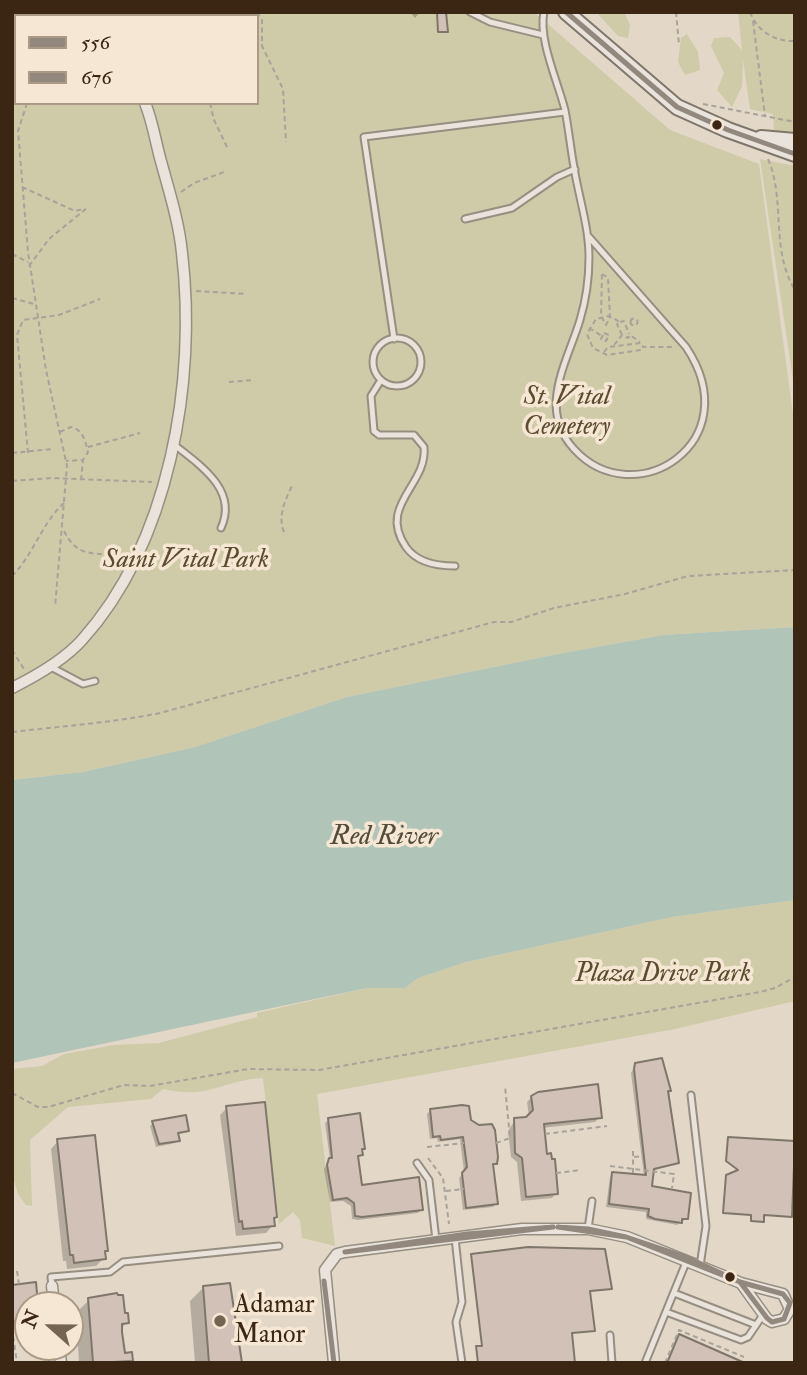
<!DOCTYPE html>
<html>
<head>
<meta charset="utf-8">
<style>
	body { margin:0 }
	#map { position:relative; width:807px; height:1375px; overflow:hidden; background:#e3d8c7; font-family:"IM FELL Double Pica",serif }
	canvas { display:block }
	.frame { position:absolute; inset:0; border:14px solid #3a2612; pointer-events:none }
	.legend { position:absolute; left:14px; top:14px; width:245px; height:91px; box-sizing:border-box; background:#f5e7d3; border:2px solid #aa9a86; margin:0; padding:9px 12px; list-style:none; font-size:21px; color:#3a2612 }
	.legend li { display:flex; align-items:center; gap:14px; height:35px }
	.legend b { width:35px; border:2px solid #aa9a86 }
	.north { position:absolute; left:14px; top:1291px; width:70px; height:70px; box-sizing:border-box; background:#f5e7d3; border:2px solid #aa9a86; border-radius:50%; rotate:291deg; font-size:19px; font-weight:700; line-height:28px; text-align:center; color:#3a2612 }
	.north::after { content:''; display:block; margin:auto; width:24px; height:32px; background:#756451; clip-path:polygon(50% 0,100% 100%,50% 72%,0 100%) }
</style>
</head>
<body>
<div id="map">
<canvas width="807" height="1375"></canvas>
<div class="frame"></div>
<ul class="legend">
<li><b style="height:9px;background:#93887d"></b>556</li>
<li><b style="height:9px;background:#93887d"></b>676</li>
</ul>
<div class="north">N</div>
</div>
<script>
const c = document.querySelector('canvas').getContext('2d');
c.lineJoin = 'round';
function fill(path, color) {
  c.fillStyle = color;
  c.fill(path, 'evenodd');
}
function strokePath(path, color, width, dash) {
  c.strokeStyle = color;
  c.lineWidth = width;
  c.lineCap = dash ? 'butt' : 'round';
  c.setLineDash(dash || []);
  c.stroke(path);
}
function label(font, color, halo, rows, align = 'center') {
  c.font = font + ' "IM FELL Double Pica",serif';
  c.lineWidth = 7;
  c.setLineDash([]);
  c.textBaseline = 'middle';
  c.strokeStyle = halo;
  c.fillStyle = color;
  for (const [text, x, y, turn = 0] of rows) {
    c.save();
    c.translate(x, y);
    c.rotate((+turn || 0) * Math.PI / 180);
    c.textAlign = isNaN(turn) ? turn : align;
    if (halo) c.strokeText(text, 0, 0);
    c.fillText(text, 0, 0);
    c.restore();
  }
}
const green = new Path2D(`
	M 12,12 L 534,12 L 670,130 L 759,164 L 795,429 L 795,627 L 663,635 L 558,654 L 347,697 L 195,747 L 83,772 L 12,780 ZM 16,16 L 257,16 L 257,103 L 16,103 Z
	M 596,12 L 624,12 L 630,25 L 628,38 L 618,36 Z
	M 738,12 L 795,12 L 795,137 L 774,132 L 773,114 L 750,109 L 743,60 L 742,86 L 732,107 L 717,90 L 724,73 L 711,46 L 714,38 L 730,37 L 742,50 Z
	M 687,34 L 698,52 L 700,70 L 685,75 L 678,62 L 681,38 Z
	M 760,159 L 795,166 L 795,393 Z
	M 795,900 L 795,1001 L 675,1029 L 317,1094 L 335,1246 L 302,1238 L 300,1220 L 293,1212 L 279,1224 L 263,1078 C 221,1080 210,1100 163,1089 L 151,1099 L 68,1107 L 30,1140 L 32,1206 L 26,1205 L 18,1194 L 13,1177 L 12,1069 L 42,1066 L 64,1054 L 114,1045 L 159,1043 L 257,1017 L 257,1013 L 367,988 L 405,988 L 418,978 L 466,962 L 672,917 Z`);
const water = new Path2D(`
	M 795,627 L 795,900 L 672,917 L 466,962 L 418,978 L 405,988 L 367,988 L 12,1063 L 12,780 L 83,772 L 195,747 L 347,697 L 558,654 L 663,635 Z`);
const shadow = new Path2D(`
	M 410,12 L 420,12 L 415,18 Z
	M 636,1064 L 669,1090 L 677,1162 L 652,1171 L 650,1187 L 686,1219 L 677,1225 L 646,1219 L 646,1212 L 606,1207 L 610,1177 L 613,1174 L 644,1176 L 631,1073 Z
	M 532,1097 L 600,1117 L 595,1122 L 542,1128 L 545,1156 L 556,1193 L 552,1198 L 521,1201 L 517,1162 L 511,1157 L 508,1131 L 515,1120 L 529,1117 L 527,1102 Z
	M 227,1108 L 275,1217 L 273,1225 L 266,1233 L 236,1236 L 220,1115 Z
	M 430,1111 L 469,1121 L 478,1127 L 495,1163 L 492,1166 L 496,1204 L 493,1207 L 463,1210 L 459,1178 L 464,1172 L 460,1139 L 438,1142 L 437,1138 L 430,1139 L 427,1114 Z
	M 329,1120 L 363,1149 L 357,1158 L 360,1187 L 421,1210 L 418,1213 L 358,1220 L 352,1219 L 351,1206 L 343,1201 L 330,1202 L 324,1169 L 330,1159 L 325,1123 Z
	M 153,1123 L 187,1131 L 177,1135 L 175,1143 L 156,1147 L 150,1126 Z
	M 58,1141 L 103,1253 L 104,1258 L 96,1266 L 67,1269 L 66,1261 L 63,1261 L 51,1149 Z
	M 12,1287 L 37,1305 L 28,1305 L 28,1326 L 12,1327 Z
	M 203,1288 L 240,1363 L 195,1363 L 190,1301 Z
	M 121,1297 L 127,1322 L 121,1329 L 123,1355 L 130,1354 L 131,1363 L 79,1363 L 76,1313 L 89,1300 Z`);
const building = new Path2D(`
	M 437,12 L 446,12 L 448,32 L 438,32 Z
	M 662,1058 L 671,1091 L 668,1091 L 679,1163 L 654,1169 L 652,1186 L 691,1193 L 688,1219 L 682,1219 L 682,1223 L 655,1219 L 648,1216 L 649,1209 L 609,1204 L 612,1172 L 646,1175 L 634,1069 L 635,1063 Z
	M 598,1084 L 602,1118 L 544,1124 L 547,1154 L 551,1153 L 552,1159 L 555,1159 L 558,1194 L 526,1197 L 522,1158 L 515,1153 L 514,1118 L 526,1117 L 533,1110 L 531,1096 L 538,1092 Z
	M 265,1102 L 277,1217 L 274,1218 L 275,1226 L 243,1229 L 242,1221 L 239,1222 L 226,1106 Z
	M 462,1105 L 469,1106 L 471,1120 L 479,1125 L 492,1124 L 495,1130 L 498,1157 L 497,1164 L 493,1164 L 498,1204 L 466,1208 L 462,1173 L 467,1167 L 463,1137 L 441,1140 L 440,1136 L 433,1137 L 430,1109 Z
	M 360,1113 L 365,1149 L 362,1149 L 363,1155 L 358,1156 L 362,1185 L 419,1177 L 423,1210 L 362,1217 L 355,1216 L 354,1203 L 347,1198 L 333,1200 L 327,1165 L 329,1158 L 332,1158 L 328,1118 Z
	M 186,1115 L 189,1131 L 178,1133 L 180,1141 L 159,1144 L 152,1121 Z
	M 95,1135 L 108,1251 L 105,1251 L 106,1259 L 74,1263 L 73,1255 L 70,1255 L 57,1139 Z
	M 728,1137 L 795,1141 L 792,1217 L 764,1215 L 764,1222 L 751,1221 L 751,1215 L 723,1213 L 726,1175 L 738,1170 L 726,1161 Z
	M 528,1247 L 605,1249 L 612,1289 L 590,1291 L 595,1331 L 572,1333 L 575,1363 L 478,1363 L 476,1346 L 482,1346 L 471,1254 Z
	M 36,1282 L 38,1305 L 28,1305 L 28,1320 L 12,1322 L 12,1285 Z
	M 230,1283 L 242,1363 L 209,1363 L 203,1286 Z
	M 117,1293 L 118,1295 L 123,1295 L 125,1313 L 128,1313 L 129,1323 L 122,1324 L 122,1332 L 125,1353 L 132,1352 L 133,1361 L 93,1363 L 88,1298 Z
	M 679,1334 L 745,1363 L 667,1363 Z`);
const path = new Path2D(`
	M 201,12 L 202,16
	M 257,12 L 262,20 L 262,46 L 283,89 L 286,142
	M 676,12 L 679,45
	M 750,12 C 757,31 775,42 795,41
	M 753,21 L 765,116
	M 27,103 L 18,131 L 28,252 L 46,370 L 67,466 L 55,607
	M 210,103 L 214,120 L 227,147
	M 703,104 L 795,122
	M 768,159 C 786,200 770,250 795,290
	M 22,187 L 75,211 L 84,209
	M 181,192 L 194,183 L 227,171
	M 12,254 L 28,262
	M 29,266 L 49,239 L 87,208
	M 602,274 L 608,278 L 610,317 L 606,325 L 601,316 Z
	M 196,291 L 246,294
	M 12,298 L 34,304
	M 795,300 L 795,341
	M630.5 322a3.5 3.5 0 1 1 7 0a3.5 3.5 0 1 1-7 0Z
	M 620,322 L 624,321 L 629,334
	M 589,328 L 602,336
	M 604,333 L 609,335 L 606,341 L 601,339 Z
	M 622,335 L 617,324 L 620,322 L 609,316 L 596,319 L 587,334 L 593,348 L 607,355 L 641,350 L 643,347
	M 614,345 L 622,335 L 628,338 L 630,335 L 640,342
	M 604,352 L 608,347 L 641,343 L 643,347 L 674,347
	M 229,382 L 253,380
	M 60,432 L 71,427 C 83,430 85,440 88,452 L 83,460 L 66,461
	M 88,447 L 140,433
	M 12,453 L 53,449
	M 28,453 L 17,335 L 23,320 L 59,315 L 100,299
	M 81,480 L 83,461
	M 12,481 L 51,478 L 152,482
	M 64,531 C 74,551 85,554 106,554
	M 284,532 C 277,516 286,498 293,484
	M 12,576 C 34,554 41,524 64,503
	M 12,650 L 24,669
	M 12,732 C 62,726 111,723 160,713 L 494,622 L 511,622 L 554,608 L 625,594 L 688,576 L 795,570
	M 12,1093 L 38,1107 L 48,1107 L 124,1085 L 150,1086 L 248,1069 L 319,1070 L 760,992 L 775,988 L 795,977
	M 545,1134 L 607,1126
	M 496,1143 L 510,1138 L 505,1086
	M 427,1147 L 464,1143
	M 633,1156 L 633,1148
	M 428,1158 L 443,1178 L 449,1224
	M 610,1166 L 674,1174 L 672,1188
	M 556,1173 L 581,1170
	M 633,1173 L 633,1157 L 643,1156
	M 446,1191 L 464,1189
	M 17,1271 L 19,1284
	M 12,1325 L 24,1323 L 23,1321
	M 12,1328 L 17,1363
	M 665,1363 L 679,1330 L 744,1357`);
const lane = new Path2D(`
	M 470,12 L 490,22 L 543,35
	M 544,12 C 538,39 558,82 565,110 C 569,131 571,152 575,173 C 580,201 589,229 589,257 C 589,277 586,300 580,320 C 567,363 537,409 574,449 C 634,515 750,443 686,347 L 589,237
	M 465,219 L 512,208 L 557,177 L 575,169
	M373 362a24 24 0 1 1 48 0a24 24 0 1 1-48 0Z
	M 394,339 L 364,137 L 565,112
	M 381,380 L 371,396 L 374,431 L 379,435 L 414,435 L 424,447 C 428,485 377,505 406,547 C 417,563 437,566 455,566
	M 172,443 C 198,464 239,489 221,528
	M 49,666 L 83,684 L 95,681
	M 691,1095 L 706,1226 L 700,1266
	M 417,1163 L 429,1180 L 436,1240
	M 588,1229 L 592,1201
	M 455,1238 L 462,1302 L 456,1322 L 462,1363
	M 52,1286 L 51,1277 L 110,1272 L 123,1262 L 279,1246
	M 674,1293 L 756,1325
	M 666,1312 L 741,1340 L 748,1337 L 763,1315
	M 610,1335 L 612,1363
	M 645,1363 L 687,1260`);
const street = new Path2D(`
	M 96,12 L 98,16
	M 12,688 C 36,676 64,660 82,640 C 170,542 197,381 182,253 C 179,223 170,194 162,165 C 156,145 153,122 145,103
	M 52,1286 L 54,1305
	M 59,1347 L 61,1363
	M 334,1363 L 325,1270 L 337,1254 L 345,1252 L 522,1229 L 588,1229 L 627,1237 L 741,1283 L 783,1294 L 790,1309 L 784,1319 L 772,1322 L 767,1319 L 741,1283`);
const secondary = new Path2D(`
	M 566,12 L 677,107 L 728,130 L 795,154
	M 761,138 L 795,141`);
const bus1 = new Path2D(`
	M 558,1227 L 626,1237
	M 558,1227 L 588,1229 L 626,1237
	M 629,1238 L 686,1257 L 740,1282
	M 629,1238 L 740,1282
	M 345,1252 L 467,1234 L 553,1227
	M 345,1252 L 553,1227
	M 324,1281 L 334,1363
	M 740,1282 L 783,1294 L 790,1303 L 784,1319 L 772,1322 L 767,1318 Z`);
const bus2 = new Path2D(`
	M 566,12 L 677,107 L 728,130 L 795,154`);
const markers = [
	[717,125,6,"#3a2612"],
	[730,1277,6,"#3a2612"],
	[220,1321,7,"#756451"]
];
const parkNames = [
	["St. Vital",567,398],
	["Cemetery",567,428],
	["Saint Vital Park",186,561],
	["Plaza Drive Park",663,975]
];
const poiNames = [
	["Adamar",234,1306],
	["Manor",234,1336]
];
const waterNames = [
	["Red River",384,838]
];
fill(green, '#cfcaa7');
fill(water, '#b0c4b7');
fill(shadow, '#0003');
fill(building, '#d1c1b6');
strokePath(building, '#7f766b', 2);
strokePath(lane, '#978e82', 9);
strokePath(street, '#978e82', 13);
strokePath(secondary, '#7f766b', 18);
strokePath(path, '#a8a29a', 2, [5, 3.5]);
strokePath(lane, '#e9e3db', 5);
strokePath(street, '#e9e3db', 10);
strokePath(secondary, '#e9e3db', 14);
strokePath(bus1, '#93887d', 5);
strokePath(bus2, '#93887d', 5);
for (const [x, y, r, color] of markers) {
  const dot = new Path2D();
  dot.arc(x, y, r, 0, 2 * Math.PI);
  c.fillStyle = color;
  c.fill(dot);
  strokePath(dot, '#f5e7d3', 2.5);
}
label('italic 26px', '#5b4c30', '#f5e7d3', parkNames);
label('26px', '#3a2612', '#f5e7d3', poiNames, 'left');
label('italic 28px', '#524b3a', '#f5e7d3', waterNames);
</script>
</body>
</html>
